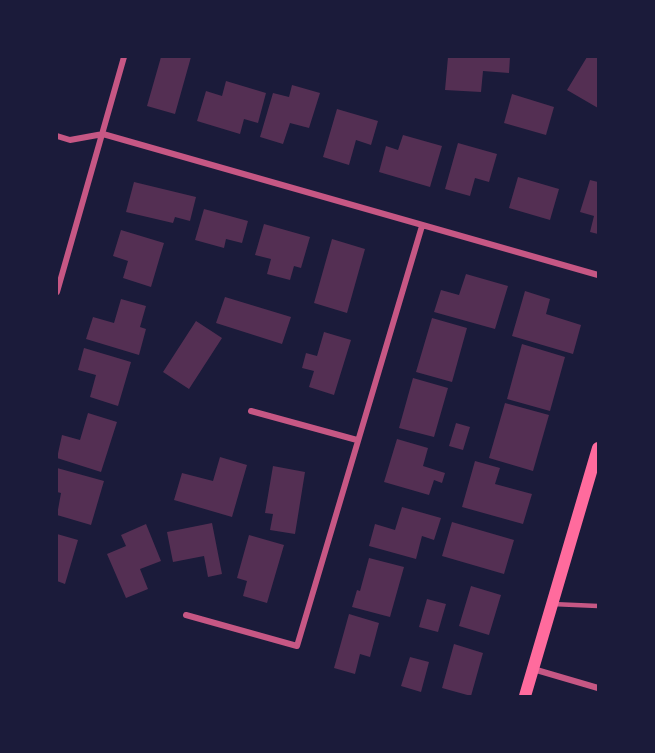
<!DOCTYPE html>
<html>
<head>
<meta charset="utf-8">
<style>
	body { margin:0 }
	#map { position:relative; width:655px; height:753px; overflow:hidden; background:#1b1b3a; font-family:"Roboto Condensed",sans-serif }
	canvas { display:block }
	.frame { position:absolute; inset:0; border:58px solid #1b1b3a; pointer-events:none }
</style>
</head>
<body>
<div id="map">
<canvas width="655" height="753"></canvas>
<div class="frame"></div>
</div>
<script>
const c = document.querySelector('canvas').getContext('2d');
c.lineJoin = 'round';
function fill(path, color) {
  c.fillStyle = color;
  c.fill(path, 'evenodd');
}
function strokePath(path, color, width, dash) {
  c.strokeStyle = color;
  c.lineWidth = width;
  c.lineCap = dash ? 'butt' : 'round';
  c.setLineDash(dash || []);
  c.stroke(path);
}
const building = new Path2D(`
	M 161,57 L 191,57 L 175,114 L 147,106 Z
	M 448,57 L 510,57 L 509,73 L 483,71 L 481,92 L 445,90 Z
	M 587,57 L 598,57 L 598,108 L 567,90 Z
	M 226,81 L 266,93 L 258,123 L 244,119 L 240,134 L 197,121 L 206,91 L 222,96 Z
	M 292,85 L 320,93 L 309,128 L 290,123 L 283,144 L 260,137 L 273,93 L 289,97 Z
	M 512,94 L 554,107 L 546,135 L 504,123 Z
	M 337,109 L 378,121 L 371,145 L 356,140 L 349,165 L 323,157 Z
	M 403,135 L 442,146 L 430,187 L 379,172 L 386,146 L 398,150 Z
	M 458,143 L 497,154 L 489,182 L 475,178 L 470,196 L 445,189 Z
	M 518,177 L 559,189 L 550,220 L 509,208 Z
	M 590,180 L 598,182 L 598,234 L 590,232 L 594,216 L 580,212 Z
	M 134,182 L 196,197 L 190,221 L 175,217 L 173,223 L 126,212 Z
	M 204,209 L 248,221 L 242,243 L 226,239 L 224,248 L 195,240 Z
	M 264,224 L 310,237 L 301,268 L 294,266 L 290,280 L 267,274 L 271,259 L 255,255 Z
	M 121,230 L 164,243 L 151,287 L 123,278 L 128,261 L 113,256 Z
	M 332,239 L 365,249 L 347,313 L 314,303 Z
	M 466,274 L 508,286 L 495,329 L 434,312 L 441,290 L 459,295 Z
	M 525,291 L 550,299 L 546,314 L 581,325 L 573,354 L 512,336 Z
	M 225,297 L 291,317 L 282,344 L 216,323 Z
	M 121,299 L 146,306 L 140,327 L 146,329 L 139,355 L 86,339 L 93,317 L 114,323 Z
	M 432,318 L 467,328 L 452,382 L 416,372 Z
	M 196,321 L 222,338 L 189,389 L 163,372 Z
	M 324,332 L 351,340 L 334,395 L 309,387 L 314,371 L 302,368 L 306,353 L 317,356 Z
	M 522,344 L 565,357 L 550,411 L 507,399 Z
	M 84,348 L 131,362 L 118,406 L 90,397 L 96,375 L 78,370 Z
	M 413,378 L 448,388 L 434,437 L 399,428 Z
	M 505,403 L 549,415 L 533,471 L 489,458 Z
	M 88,413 L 117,422 L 101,472 L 57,458 L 62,435 L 80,440 Z
	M 456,423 L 470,427 L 463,450 L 449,446 Z
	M 397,439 L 428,448 L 423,466 L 445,473 L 442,483 L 434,480 L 429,495 L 384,482 Z
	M 220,457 L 247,465 L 232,517 L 174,500 L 182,473 L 213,481 Z
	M 475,461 L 500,468 L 495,484 L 532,494 L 523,524 L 462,507 Z
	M 273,466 L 305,472 L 295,534 L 270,530 L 273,514 L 265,513 Z
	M 57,468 L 104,481 L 91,525 L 57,515 L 61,493 L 57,492 Z
	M 402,507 L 441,518 L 434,540 L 422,536 L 416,559 L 369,546 L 375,524 L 395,530 Z
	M 452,522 L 514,540 L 504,574 L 442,556 Z
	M 212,523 L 222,574 L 208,577 L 204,556 L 173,562 L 167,532 Z
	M 146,524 L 161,561 L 140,569 L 148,589 L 126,598 L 107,554 L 126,546 L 121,535 Z
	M 57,534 L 78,540 L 65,584 L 57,581 Z
	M 249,535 L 284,545 L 267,603 L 243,596 L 247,581 L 237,578 Z
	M 369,558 L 404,567 L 390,617 L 352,607 L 357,590 L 360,591 Z
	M 471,586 L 501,595 L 489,635 L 459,626 Z
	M 427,599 L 446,604 L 438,632 L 419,627 Z
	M 349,614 L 379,623 L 370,657 L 360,654 L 355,674 L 334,668 Z
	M 454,644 L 483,653 L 471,696 L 442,688 Z
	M 410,657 L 429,662 L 421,692 L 401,686 Z`);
const service = new Path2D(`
	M 552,604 L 598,606`);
const minor = new Path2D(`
	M 57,136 L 70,140 L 103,134 L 598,275
	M 57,292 L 124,57
	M 251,411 L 357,440
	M 186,615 L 297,646 L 422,226
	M 533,669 L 598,688`);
const secondary = new Path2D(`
	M 525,696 L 598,448`);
fill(building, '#542f53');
strokePath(service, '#c65784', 4.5);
strokePath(minor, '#c65784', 6);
strokePath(secondary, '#ff6b9d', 12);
</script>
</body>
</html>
